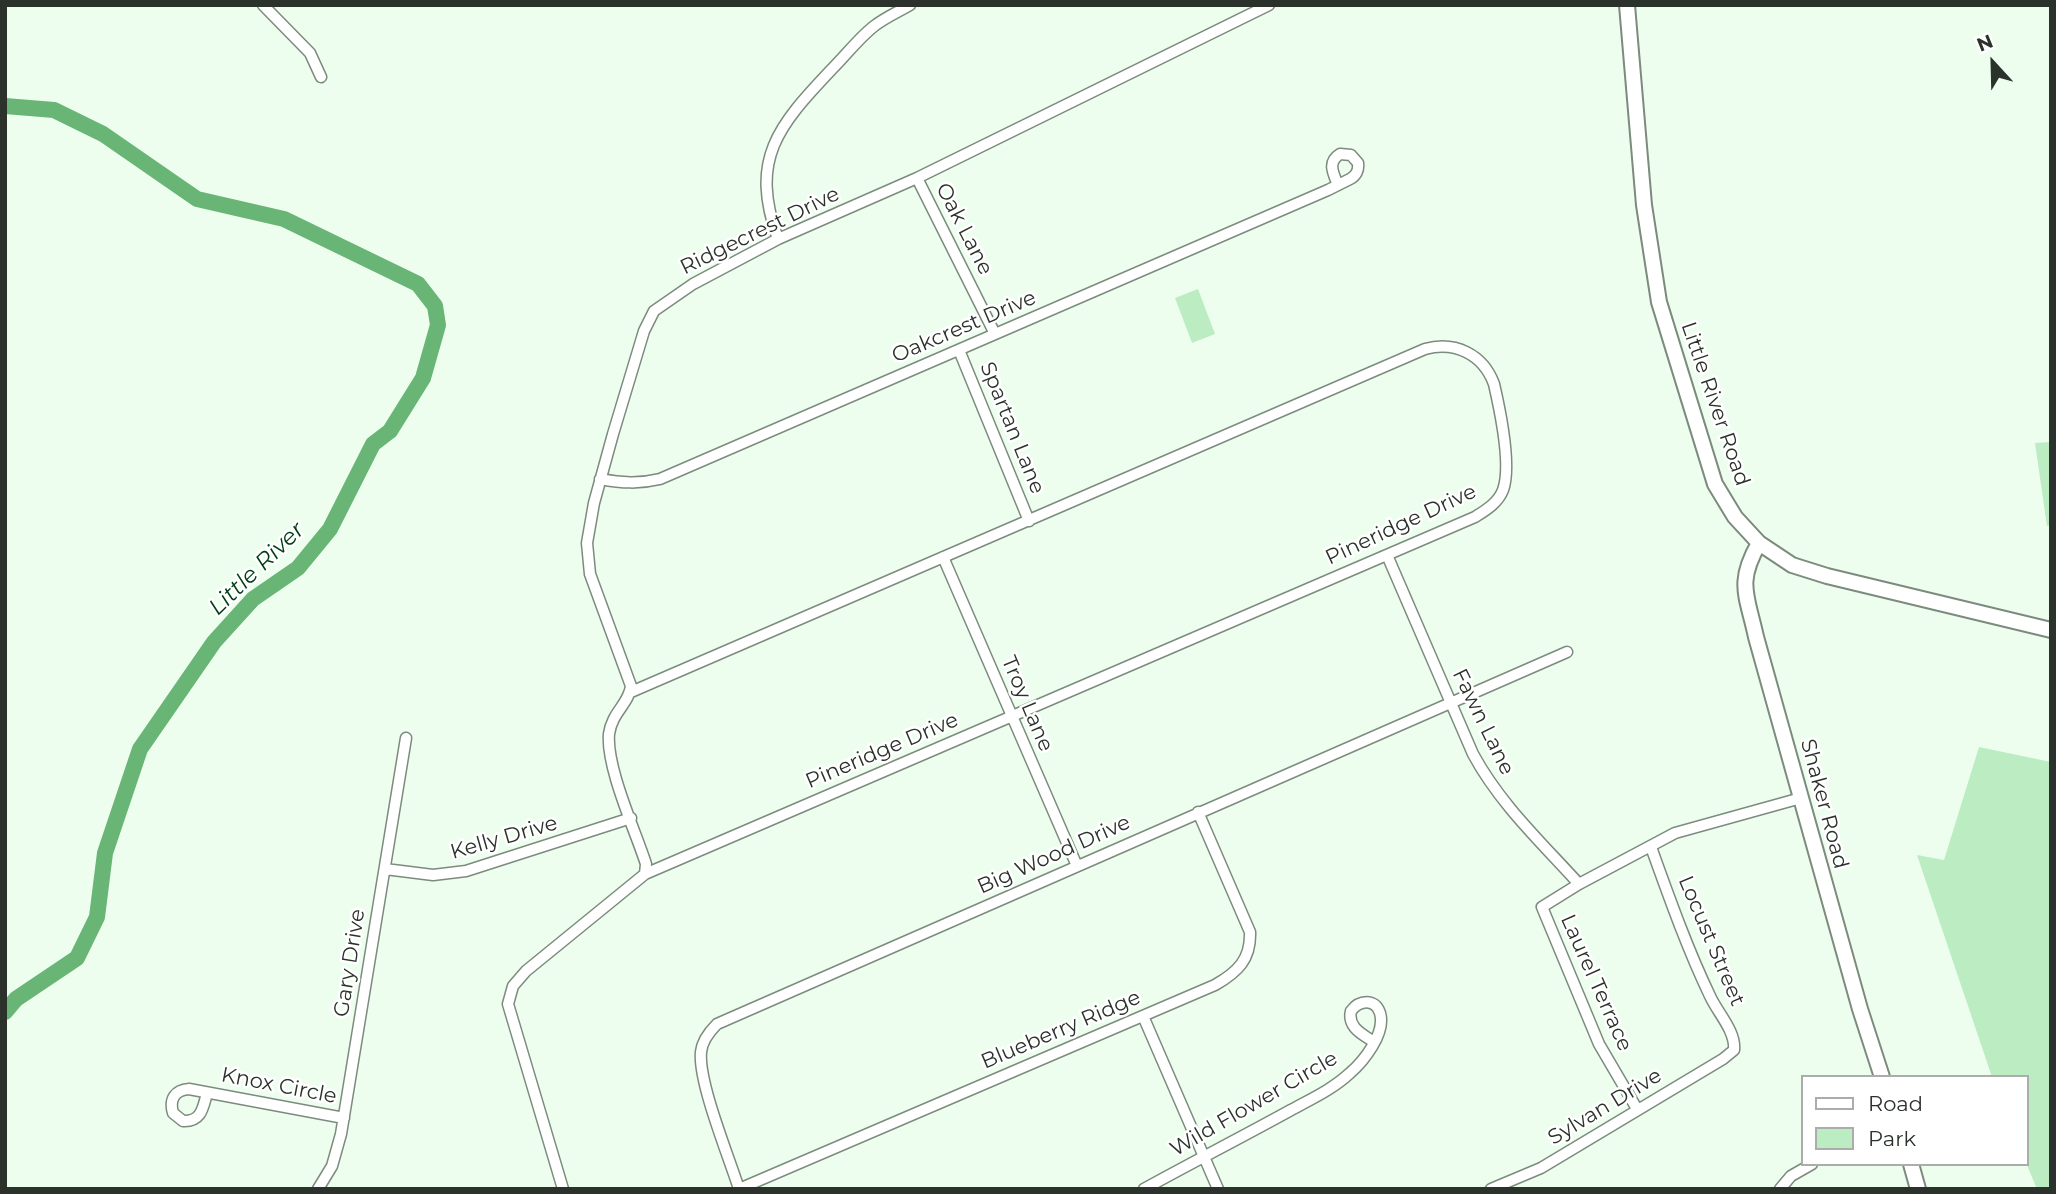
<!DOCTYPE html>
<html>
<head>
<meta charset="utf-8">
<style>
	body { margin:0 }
	#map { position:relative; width:2056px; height:1194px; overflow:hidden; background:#edfeef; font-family:Montserrat,sans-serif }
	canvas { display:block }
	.frame { position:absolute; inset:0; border:7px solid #2b312b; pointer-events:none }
	.legend { position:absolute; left:1801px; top:1075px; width:228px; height:91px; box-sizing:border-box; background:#fff; border:2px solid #aaadaa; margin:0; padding:9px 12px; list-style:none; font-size:21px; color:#2b312b }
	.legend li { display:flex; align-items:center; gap:14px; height:35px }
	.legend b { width:35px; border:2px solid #aaadaa }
	.north { position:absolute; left:1958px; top:28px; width:70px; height:70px; -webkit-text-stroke:5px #fff; paint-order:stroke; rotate:338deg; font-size:19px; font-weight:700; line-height:28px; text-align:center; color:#2b312b }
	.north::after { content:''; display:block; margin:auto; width:24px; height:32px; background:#2b312b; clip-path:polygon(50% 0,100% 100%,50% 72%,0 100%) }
</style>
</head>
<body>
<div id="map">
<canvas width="2056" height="1194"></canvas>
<div class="frame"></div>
<ul class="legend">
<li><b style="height:9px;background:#fff"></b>Road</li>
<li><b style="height:19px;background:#bcecc2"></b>Park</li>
</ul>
<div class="north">N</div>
</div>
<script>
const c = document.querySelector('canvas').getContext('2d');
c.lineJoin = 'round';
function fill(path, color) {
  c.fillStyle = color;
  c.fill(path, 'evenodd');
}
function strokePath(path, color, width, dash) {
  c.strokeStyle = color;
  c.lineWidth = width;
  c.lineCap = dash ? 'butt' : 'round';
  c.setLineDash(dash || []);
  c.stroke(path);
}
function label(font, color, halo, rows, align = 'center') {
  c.font = font + ' Montserrat,sans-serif';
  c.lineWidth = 5;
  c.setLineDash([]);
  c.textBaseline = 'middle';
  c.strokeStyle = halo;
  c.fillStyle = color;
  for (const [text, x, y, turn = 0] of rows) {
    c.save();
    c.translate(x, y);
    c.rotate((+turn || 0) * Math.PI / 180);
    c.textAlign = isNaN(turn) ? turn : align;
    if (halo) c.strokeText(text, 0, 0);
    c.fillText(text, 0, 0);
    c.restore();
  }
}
const green = new Path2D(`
	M 1198,289 L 1215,334 L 1192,343 L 1175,298 Z
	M 2051,442 L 2051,525 L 2047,526 L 2035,443 Z
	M 1979,747 L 2051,762 L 2051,1189 L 2037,1189 L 2026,1163 L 2026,1077 L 1992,1077 L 1917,855 L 1944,860 Z`);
const river = new Path2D(`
	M 5,106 L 54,110 L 103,134 L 197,199 L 284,219 L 418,284 L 435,306 L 438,325 L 423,378 L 390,431 L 373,444 L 330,529 L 298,568 L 253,599 L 214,642 L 140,749 L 105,853 L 97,917 L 77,958 L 16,999 L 5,1012`);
const street = new Path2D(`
	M 263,5 L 310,53 L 321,77
	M 917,178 L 995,334
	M 778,239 C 749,159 778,126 832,69 C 846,55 858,39 873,27 C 884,18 898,12 910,5
	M 959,350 L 1029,521
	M 600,479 C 622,483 639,484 660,479 L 1328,190 L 1350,179 C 1356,176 1359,170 1358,163 L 1351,155 L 1340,154 C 1327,162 1333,173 1338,185
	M 1387,555 L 1473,754 C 1500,804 1541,842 1579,884
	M 943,557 L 1077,866
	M 385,869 L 433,875 L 466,871 L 631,818
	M 645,874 L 646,864 C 635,830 606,767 609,734 C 612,712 629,704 631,686 L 590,574 L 587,543 L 594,503 L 613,434 L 644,331 L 654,311 L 693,284 L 778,239 L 917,178 L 1269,5
	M 1143,1016 L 1218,1189
	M 207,1093 C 203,1107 202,1122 183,1121 L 173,1113 C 169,1099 175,1090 189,1089 L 344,1118
	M 1637,1109 L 1599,1044 L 1542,907 L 1579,884 L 1675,833 L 1801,798
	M 318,1189 L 332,1166 L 341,1134 L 406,738
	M 563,1189 L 508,1004 L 513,986 L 526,971 L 645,874 L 1475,517 C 1486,510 1498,503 1503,490 C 1512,465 1500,410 1494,384 C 1483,354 1455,341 1425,349 L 631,692
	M 739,1189 C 729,1157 698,1082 701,1052 C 702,1041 709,1032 717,1024 L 1567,652
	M 739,1189 L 1215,985 C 1238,972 1251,959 1250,932 L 1198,812
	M 1144,1189 C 1193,1162 1242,1137 1291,1110 C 1311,1099 1333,1089 1350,1073 C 1364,1061 1386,1033 1380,1013 C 1375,998 1359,1000 1351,1011 C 1347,1027 1362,1034 1374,1042
	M 1491,1189 L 1541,1168 L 1723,1059 L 1734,1050 C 1736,1031 1717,1012 1710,996 C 1687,948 1669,897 1651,847
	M 1780,1189 L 1791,1176 L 1812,1164`);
const secondary = new Path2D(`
	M 1627,5 L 1644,205 L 1659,302 L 1715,484 L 1735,517 L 1759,543 L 1792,565 L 1827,576 L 2051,630
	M 1759,543 C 1736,583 1747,595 1756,637 L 1860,1009 L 1882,1077
	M 1911,1164 L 1918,1189`);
const streetNames = [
	["Oak Lane",964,229,63],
	["Ridgecrest Drive",760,231,-26],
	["Oakcrest Drive",964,327,-23],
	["Little River Road",1715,404,71],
	["Spartan Lane",1012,428,68],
	["Pineridge Drive",1401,525,-25],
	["Troy Lane",1027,704,67],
	["Fawn Lane",1483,722,64],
	["Pineridge Drive",882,751,-23],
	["Shaker Road",1824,804,75],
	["Kelly Drive",504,838,-16],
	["Big Wood Drive",1054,855,-24],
	["Locust Street",1711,941,67],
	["Gary Drive",350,963,-81],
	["Laurel Terrace",1596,983,66],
	["Blueberry Ridge",1061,1030,-23],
	["Knox Circle",279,1086,11],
	["Wild Flower Circle",1254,1104,-30],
	["Sylvan Drive",1605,1107,-31]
];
const waterNames = [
	["Little River",257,569,-44]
];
fill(green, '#bcecc2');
strokePath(river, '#68b575', 16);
strokePath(street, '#7c8b7e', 13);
strokePath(secondary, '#7c8b7e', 18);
strokePath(street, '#fff', 10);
strokePath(secondary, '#fff', 14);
label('21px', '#2b312b', '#fff', streetNames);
label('italic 23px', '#003c13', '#fff', waterNames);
</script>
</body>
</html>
